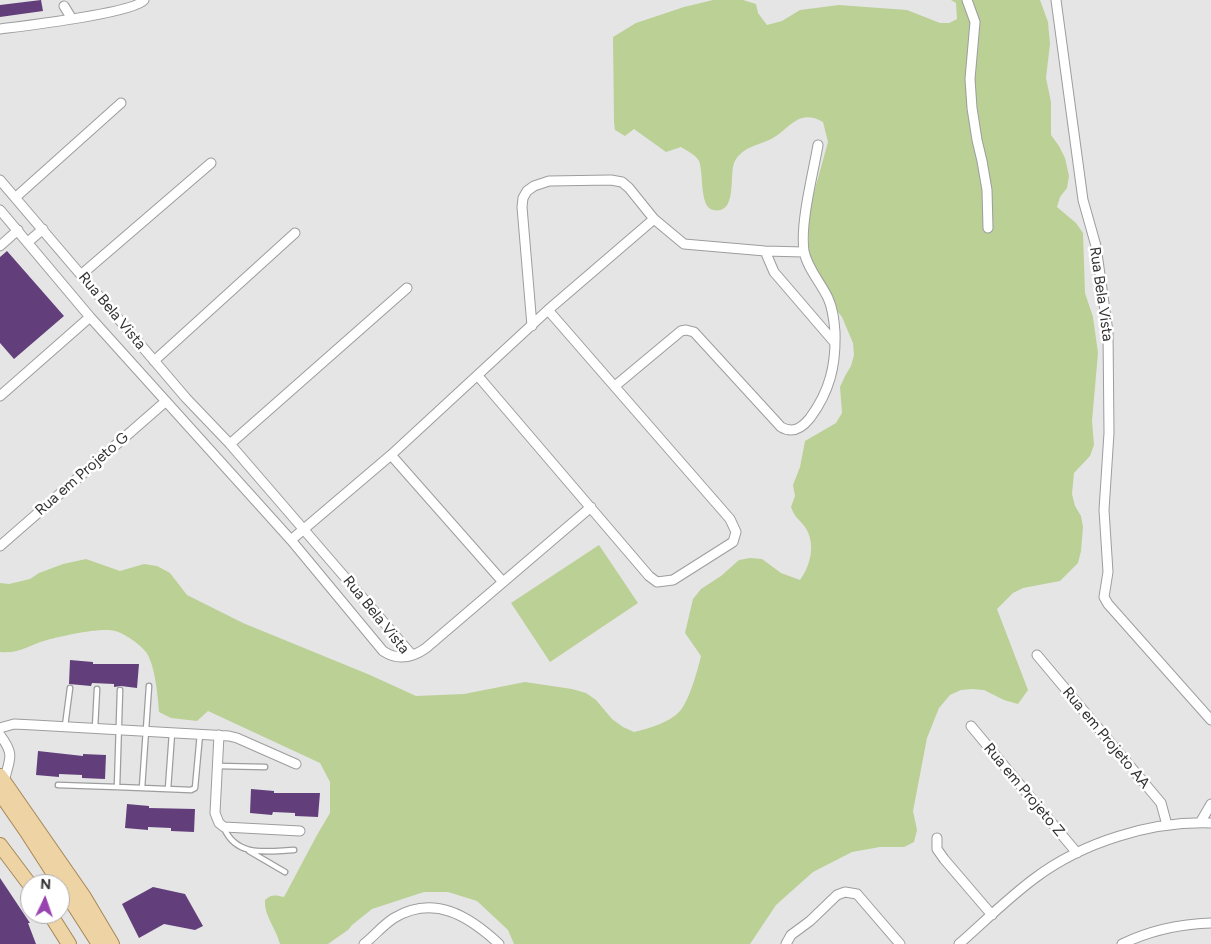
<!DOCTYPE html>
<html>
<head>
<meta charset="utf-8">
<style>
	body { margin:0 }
	#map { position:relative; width:1211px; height:944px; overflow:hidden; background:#e5e5e6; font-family:Figtree,sans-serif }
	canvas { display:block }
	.north { position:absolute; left:20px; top:874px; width:50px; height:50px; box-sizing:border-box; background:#fff; border:1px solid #adadad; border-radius:50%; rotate:3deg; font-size:14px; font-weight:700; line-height:20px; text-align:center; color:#323232 }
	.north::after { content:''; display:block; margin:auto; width:18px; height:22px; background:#9943b0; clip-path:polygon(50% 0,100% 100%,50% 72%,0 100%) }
</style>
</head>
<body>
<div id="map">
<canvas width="1211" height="944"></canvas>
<div class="north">N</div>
</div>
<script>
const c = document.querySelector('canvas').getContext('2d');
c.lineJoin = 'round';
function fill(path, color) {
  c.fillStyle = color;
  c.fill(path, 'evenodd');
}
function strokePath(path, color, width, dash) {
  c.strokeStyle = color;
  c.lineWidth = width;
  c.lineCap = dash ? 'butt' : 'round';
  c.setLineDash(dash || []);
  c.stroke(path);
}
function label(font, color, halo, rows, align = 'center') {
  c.font = font + ' Figtree,sans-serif';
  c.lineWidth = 5;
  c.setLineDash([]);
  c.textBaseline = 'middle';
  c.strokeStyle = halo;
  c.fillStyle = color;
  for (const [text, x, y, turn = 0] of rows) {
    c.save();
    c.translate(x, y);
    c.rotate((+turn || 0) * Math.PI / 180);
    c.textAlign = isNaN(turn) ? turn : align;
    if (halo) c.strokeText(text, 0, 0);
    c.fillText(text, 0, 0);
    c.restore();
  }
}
const green = new Path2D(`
	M 713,0 L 743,0 L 756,4 L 758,13 L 767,25 L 782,21 L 800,10 L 839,5 L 907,10 L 940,23 L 949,23 L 957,19 L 956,3 L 951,0 L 1040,0 L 1048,22 L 1050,44 L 1046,78 L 1051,102 L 1051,135 L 1059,146 L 1065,158 L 1069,176 L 1067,188 L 1060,197 L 1057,207 L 1076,223 L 1083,233 L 1085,293 L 1093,317 L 1098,353 L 1092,421 L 1094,445 L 1090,456 L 1074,473 L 1072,494 L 1075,506 L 1081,516 L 1083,527 L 1081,551 L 1078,563 L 1060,581 L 1023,588 L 1013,593 L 997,609 L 1028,690 L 1018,704 L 1004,700 L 984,690 L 972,689 L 961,690 L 950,695 L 939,708 L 927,738 L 913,811 L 917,830 L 914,842 L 904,847 L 880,847 L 852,852 L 813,872 L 776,905 L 750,944 L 514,944 L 508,930 L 477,901 L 448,892 L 424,892 L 372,909 L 352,925 L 348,930 L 328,944 L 280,944 C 276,928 264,916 265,900 C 271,894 276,895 284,897 L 317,835 L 330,813 L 330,782 L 320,763 L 208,711 L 197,721 L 171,718 L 159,712 C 158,697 155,664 146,652 C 141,645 124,633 115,631 C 101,627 62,636 47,640 C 29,645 20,654 0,652 L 0,583 L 9,584 L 30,579 L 39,573 L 63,564 L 86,559 L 120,571 L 144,564 L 157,566 L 170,573 L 187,595 L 243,623 L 370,675 L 416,696 L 464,694 L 525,682 L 572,689 L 586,693 L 596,700 L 612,719 L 623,727 L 634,732 C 650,728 669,723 680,711 C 689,701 698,669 701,656 L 685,633 L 693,599 L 701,589 L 721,576 L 739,560 L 750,558 L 762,559 L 781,573 L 800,580 C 811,565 816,543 805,527 C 799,519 795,518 791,507 L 795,496 L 793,485 L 800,467 L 805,441 L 836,423 L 842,413 L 840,387 L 845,376 L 851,366 L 854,355 L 853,343 L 842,317 L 833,306 L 814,275 L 809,249 L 809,218 L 813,196 L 828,142 L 823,122 C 797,107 789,131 769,140 C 756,146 743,147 735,161 C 728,172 739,215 713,210 C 699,207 704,173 699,161 C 696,155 687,151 681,147 L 666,152 L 634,129 L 625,136 L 615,130 L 614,122 L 613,37 L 636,23 L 684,7 Z
	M 599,545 L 638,603 L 550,662 L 511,603 Z`);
const building = new Path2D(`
	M 41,0 L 43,11 L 0,17 L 0,5 Z
	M 7,251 L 64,316 L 14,359 L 0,343 L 0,257 Z
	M 70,660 L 93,662 L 93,664 L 139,664 L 137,688 L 121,686 L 114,687 L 114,684 L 92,683 L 91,686 L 69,684 Z
	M 38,751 L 83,756 L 83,754 L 106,755 L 105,779 L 82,778 L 82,775 L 59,774 L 59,777 L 36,775 Z
	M 251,789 L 274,791 L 274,793 L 320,793 L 318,817 L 295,816 L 295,813 L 273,812 L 272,815 L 250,813 Z
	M 127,804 L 149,806 L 149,808 L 195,809 L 194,832 L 171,831 L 171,828 L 148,827 L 148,830 L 125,828 Z
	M 0,878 L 30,923 L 28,923 L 36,944 L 0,944 Z
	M 153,887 L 185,894 L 203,926 L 195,930 L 164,924 L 139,938 L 122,904 Z`);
const path = new Path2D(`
	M 27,896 L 30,901`);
const lane = new Path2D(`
	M 65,726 L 70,688
	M 95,728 L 97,689
	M 218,766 L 265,767
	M 58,785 L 117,787 L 120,690
	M 117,787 L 142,788 L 149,686
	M 142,788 L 191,790 L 195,788 L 200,734
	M 168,789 L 172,733
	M 224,828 C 237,858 267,851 294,850
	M 249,851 L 285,872`);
const street = new Path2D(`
	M 967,0 L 975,22 L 970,79 L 972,108 L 977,140 L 982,161 L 987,190 L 988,228
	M 1056,0 L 1083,200 L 1096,246 L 1108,332 L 1109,433 L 1104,510 L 1108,572 L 1104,597 L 1108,604 L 1211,720
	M 64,6 L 72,19
	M 0,29 C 23,26 134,13 144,0
	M 0,180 L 186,398 L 230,444 L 412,655
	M 16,197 L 121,103
	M 0,210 L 90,317 L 291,540 L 383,651 C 398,661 412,658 426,648 L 591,507
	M 28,242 L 43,229
	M 0,246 L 18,230
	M 765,251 L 774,272 L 835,343
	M 82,274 L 211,163
	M 532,326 L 522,207 L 523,198 L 527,191 L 534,186 L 549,181 L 611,180 L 622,182 L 629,188 L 654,219 L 684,244 L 765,251 L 804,252
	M 154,361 L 295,233
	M 478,376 L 649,576 L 657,582 L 673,580 L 733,542 L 736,532 L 730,519 L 548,310
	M 615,386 L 681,331 L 686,330 L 694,332 L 781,427 C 793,434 802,428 810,418 C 830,391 836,365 835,332 C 834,320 833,309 828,298 C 821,283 807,268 804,251 C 800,223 813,174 818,145
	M 0,396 L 90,317
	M 230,444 L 407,288
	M 391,455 L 503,582
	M 291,540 L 391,455 L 548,310 L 654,219
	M 0,546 L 165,402
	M 1037,655 L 1161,803 L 1167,825
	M 971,726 L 1077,853
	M 0,728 L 14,724 L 34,725 L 229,736 L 237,738 L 296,764
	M 0,735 C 15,755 10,758 4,781
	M 219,735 L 215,813 L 219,823 L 224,827 L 300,831
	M 1200,823 L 1211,804
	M 937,838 L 937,849 L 944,859 L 992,915
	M 364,944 C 374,936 383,925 394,918 C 434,894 469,916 499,944
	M 786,944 L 791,935 L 810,921 L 837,895 L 845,892 L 857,894 L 900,944
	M 959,944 C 984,922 1008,898 1035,878 C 1083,842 1151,821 1211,823
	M 1122,944 C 1151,930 1179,924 1211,923`);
const primary = new Path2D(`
	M 0,776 L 84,897 L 112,944
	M 0,793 L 27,832 L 99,944
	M 0,845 L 30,885
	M 50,914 L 69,944`);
const streetNames = [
	["Rua Bela Vista",1101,294,82],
	["Rua Bela Vista",112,311,50],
	["Rua em Projeto G",82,474,-41],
	["Rua Bela Vista",376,615,51],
	["Rua em Projeto AA",1106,738,50],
	["Rua em Projeto Z",1024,790,50]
];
fill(green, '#bbd095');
fill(building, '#623f7b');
strokePath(lane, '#9c9d9e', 7);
strokePath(street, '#9c9d9e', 11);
strokePath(primary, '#a58756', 16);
strokePath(path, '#8a8a8a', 2, [2.5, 2.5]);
strokePath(lane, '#fff', 4.5);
strokePath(street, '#fff', 9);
strokePath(primary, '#eed3a5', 14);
label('15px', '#323232', '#fff', streetNames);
</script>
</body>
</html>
